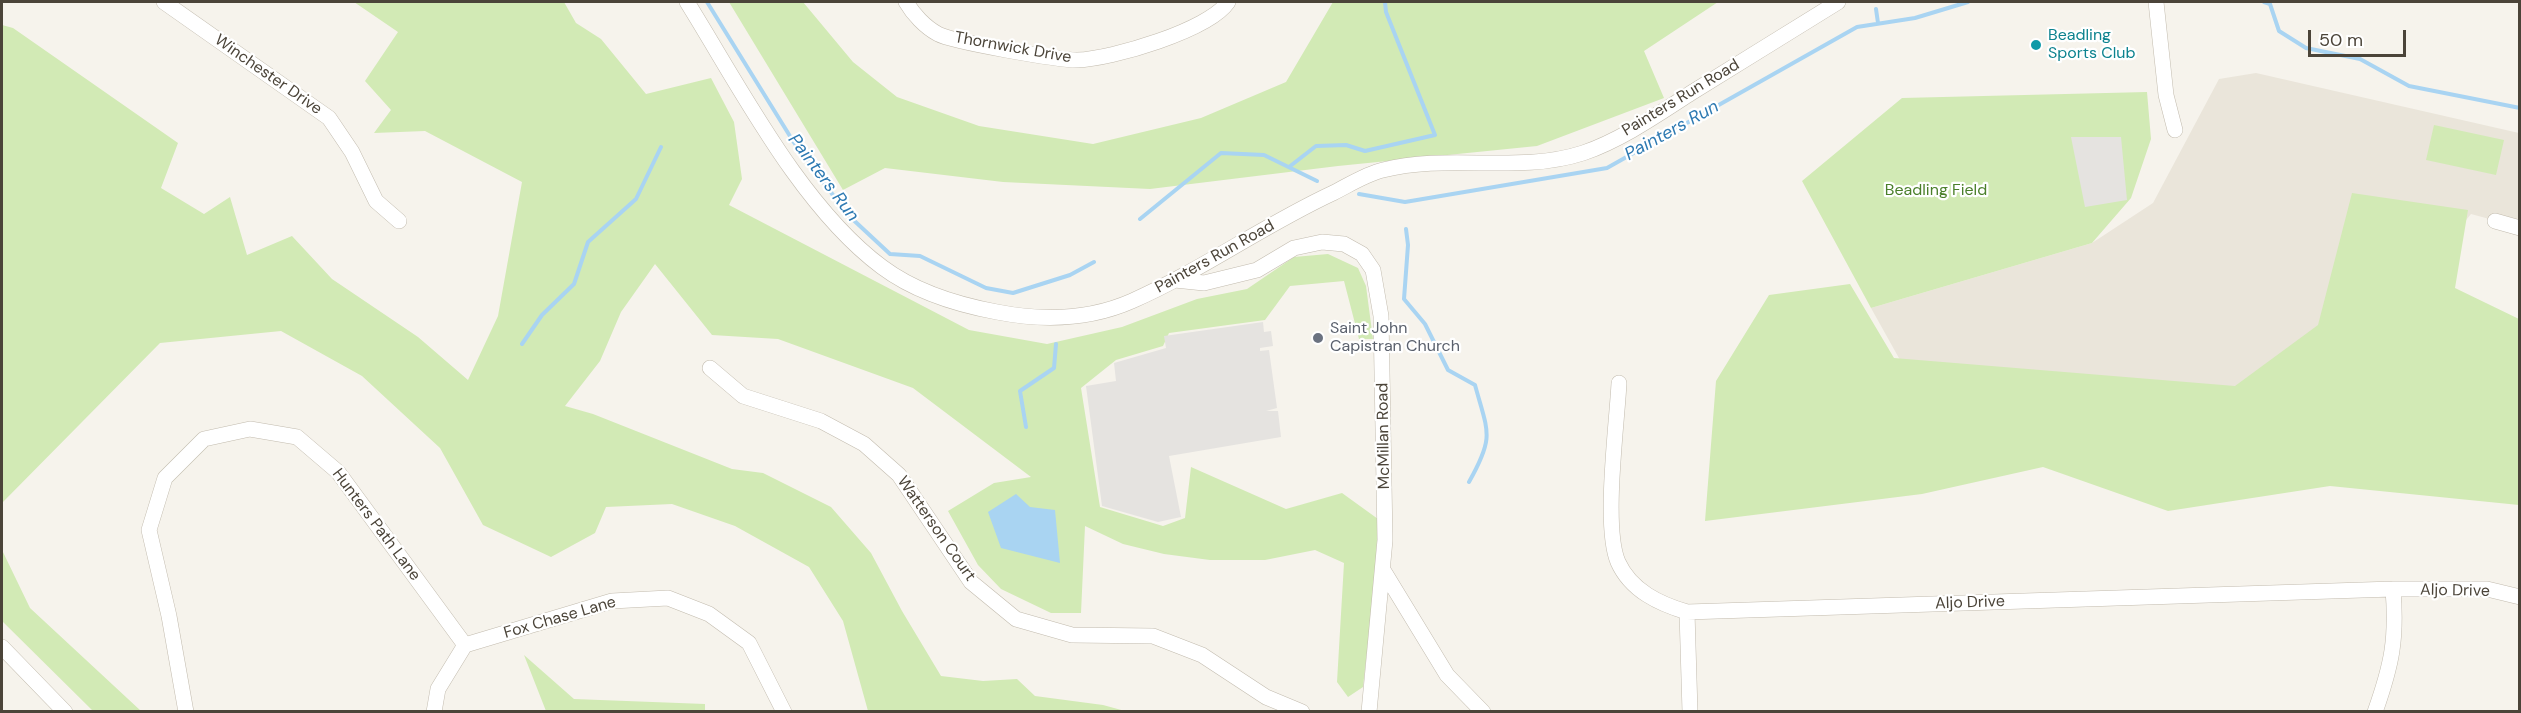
<!DOCTYPE html>
<html>
<head>
<meta charset="utf-8">
<style>
	body { margin:0 }
	#map { position:relative; width:2521px; height:713px; overflow:hidden; background:#f6f3ec; font-family:"DM Sans",sans-serif }
	canvas { display:block }
	.frame { position:absolute; inset:0; border:3px solid #4b4439; pointer-events:none }
	.scale { position:absolute; left:2308px; top:30px; width:98px; height:27px; box-sizing:border-box; border:3px solid #4b4439; border-top:0; padding-left:8px; font-size:18px; line-height:21px; white-space:nowrap; color:#4b4439; -webkit-text-stroke:4px #fff; paint-order:stroke }
</style>
</head>
<body>
<div id="map">
<canvas width="2521" height="713"></canvas>
<div class="frame"></div>
<div class="scale">50 m</div>
</div>
<script>
const c = document.querySelector('canvas').getContext('2d');
c.lineJoin = 'round';
function fill(path, color) {
  c.fillStyle = color;
  c.fill(path, 'evenodd');
}
function strokePath(path, color, width, dash) {
  c.strokeStyle = color;
  c.lineWidth = width;
  c.lineCap = dash ? 'butt' : 'round';
  c.setLineDash(dash || []);
  c.stroke(path);
}
function label(font, color, halo, rows, align = 'center') {
  c.font = font + ' "DM Sans",sans-serif';
  c.lineWidth = 4.5;
  c.setLineDash([]);
  c.textBaseline = 'middle';
  c.strokeStyle = halo;
  c.fillStyle = color;
  for (const [text, x, y, turn = 0] of rows) {
    c.save();
    c.translate(x, y);
    c.rotate((+turn || 0) * Math.PI / 180);
    c.textAlign = isNaN(turn) ? turn : align;
    if (halo) c.strokeText(text, 0, 0);
    c.fillText(text, 0, 0);
    c.restore();
  }
}
const residential = new Path2D(`
	M 2256,73 L 2519,133 L 2519,227 L 2471,214 L 2307,413 L 1914,385 L 1871,308 L 2092,243 L 2153,203 L 2219,79 Z`);
const green = new Path2D(`
	M 354,2 L 564,2 L 576,23 L 601,39 L 646,94 L 711,78 L 734,122 L 742,179 L 729,205 L 969,330 L 1047,344 L 1122,327 L 1197,299 L 1247,289 L 1294,257 L 1328,254 L 1358,268 L 1366,286 L 1373,339 L 1359,339 L 1344,281 L 1290,286 L 1265,320 L 1169,333 L 1163,346 L 1116,360 L 1081,388 L 1100,507 L 1163,526 L 1185,518 L 1191,467 L 1286,509 L 1342,493 L 1378,519 L 1375,582 L 1363,687 L 1348,697 L 1337,682 L 1344,563 L 1315,550 L 1265,560 L 1210,560 L 1164,554 L 1123,544 L 1085,526 L 1081,613 L 1051,613 L 1001,589 L 978,565 L 948,511 L 994,483 L 1031,477 L 913,388 L 778,339 L 712,335 L 655,264 L 621,312 L 600,361 L 565,406 L 593,414 L 732,469 L 763,473 L 831,507 L 871,553 L 902,611 L 941,676 L 983,681 L 1017,679 L 1035,696 L 1103,705 L 1125,711 L 868,711 L 843,621 L 809,567 L 735,526 L 672,504 L 606,507 L 595,533 L 551,557 L 483,525 L 440,448 L 362,376 L 281,331 L 160,343 L 2,503 L 2,25 L 13,28 L 178,143 L 161,188 L 204,214 L 230,197 L 247,255 L 292,236 L 332,279 L 418,337 L 468,380 L 498,316 L 522,182 L 425,131 L 374,133 L 391,110 L 365,81 L 398,32 Z
	M 729,2 L 803,2 L 853,62 L 897,97 L 979,126 L 1093,144 L 1201,118 L 1286,82 L 1333,2 L 1718,2 L 1644,51 L 1664,98 L 1537,146 L 1338,166 L 1150,189 L 1003,182 L 885,168 L 843,190 Z
	M 2147,92 L 2151,139 L 2131,198 L 2092,243 L 1871,308 L 1802,181 L 1902,98 Z
	M 2434,125 L 2504,140 L 2496,175 L 2426,160 Z
	M 2352,193 L 2468,210 L 2455,288 L 2519,319 L 2519,505 L 2330,486 L 2168,511 L 2043,467 L 1922,494 L 1705,521 L 1716,381 L 1769,295 L 1850,284 L 1894,358 L 2235,386 L 2318,325 Z
	M 2,550 L 30,608 L 141,711 L 93,711 L 2,621 Z
	M 524,655 L 574,699 L 705,704 L 705,711 L 546,711 Z`);
const parking = new Path2D(`
	M 2071,137 L 2121,137 L 2127,200 L 2085,207 Z
	M 1263,322 L 1264,332 L 1271,331 L 1273,346 L 1260,348 L 1260,351 L 1269,350 L 1277,408 L 1266,411 L 1278,411 L 1281,437 L 1169,456 L 1181,517 L 1158,522 L 1102,506 L 1086,386 L 1116,381 L 1114,363 L 1166,348 L 1164,336 Z`);
const water = new Path2D(`
	M 1016,494 L 1030,507 L 1055,510 L 1060,563 L 1001,548 L 988,512 Z`);
const stream = new Path2D(`
	M 707,2 L 793,141 L 847,214 L 890,254 L 920,256 L 986,288 L 1013,293 L 1070,275 L 1094,262
	M 2264,2 L 2270,4 L 2279,31 L 2306,48 L 2360,59 L 2409,86 L 2520,108
	M 1876,9 L 1878,23
	M 1289,167 L 1316,146 L 1346,145 L 1365,151 L 1435,135 L 1386,12 L 1385,2
	M 1359,194 L 1405,202 L 1607,168 L 1857,27 L 1915,18 L 1968,2
	M 1140,219 L 1221,153 L 1264,155 L 1317,181
	M 1406,229 L 1408,245 L 1404,299 L 1425,324 L 1448,370 L 1475,385 C 1488,433 1495,436 1469,482
	M 522,344 L 542,315 L 574,284 L 588,242 L 636,199 L 661,147
	M 1026,427 L 1020,391 L 1054,368 L 1056,344`);
const minor = new Path2D(`
	M 164,2 L 329,118 L 352,152 L 376,201 L 399,221
	M 687,2 C 740,87 801,207 882,267 C 914,291 959,305 997,312 C 1043,321 1089,320 1132,301 C 1202,270 1264,225 1333,193 C 1349,185 1366,174 1383,170 C 1449,153 1518,174 1583,153 C 1621,140 1657,115 1691,93 C 1740,63 1789,32 1838,2
	M 906,2 C 913,14 925,27 938,34 C 953,42 1058,60 1077,60 C 1112,59 1209,30 1228,2
	M 2156,2 L 2166,95 L 2175,130
	M 2495,221 L 2520,228
	M 1175,280 L 1204,283 L 1257,270 L 1294,248 L 1322,242 L 1344,244 L 1362,254 L 1373,270 L 1381,316 L 1385,540 L 1369,712
	M 710,368 L 743,396 L 821,421 L 864,444 L 899,475 L 971,582 L 1016,619 L 1072,635 L 1153,636 L 1202,655 L 1266,697 L 1302,712
	M 1619,383 C 1617,424 1603,527 1618,562 C 1631,591 1660,604 1687,612 L 2393,589 L 2487,589 L 2520,597
	M 1383,570 L 1447,675 L 1483,712
	M 1687,612 L 1690,712
	M 2,647 L 65,712
	M 186,712 L 169,616 L 149,530 L 165,478 L 204,439 L 250,429 L 297,437 L 338,472 L 465,645
	M 434,712 L 438,689 L 465,645 L 612,601 L 668,598 L 709,614 L 749,643 L 784,712
	M 2375,712 C 2392,664 2397,639 2393,589`);
const markers = [
	[2036,45,6,"#0f9aa8"],
	[1318,338,6,"#6b7280"]
];
const cultureNames = [
	["Beadling",2048,36],
	["Sports Club",2048,54]
];
const streetNames = [
	["Thornwick Drive",1013,48,10],
	["Winchester Drive",268,75,35],
	["Painters Run Road",1681,98,-31],
	["Painters Run Road",1215,257,-29],
	["McMillan Road",1384,436,-91],
	["Hunters Path Lane",376,525,53],
	["Watterson Court",936,529,55],
	["Aljo Drive",2455,591,1],
	["Aljo Drive",1970,603,-2],
	["Fox Chase Lane",560,618,-16]
];
const parkNames = [
	["Beadling Field",1936,191]
];
const worshipNames = [
	["Saint John",1330,329],
	["Capistran Church",1330,347]
];
const waterNames = [
	["Painters Run",1672,131,-29],
	["Painters Run",823,178,53]
];
fill(residential, '#eae5da');
fill(green, '#d2eab5');
fill(parking, '#e5e3e0');
fill(water, '#a9d4f2');
strokePath(stream, '#a9d4f2', 4);
strokePath(minor, '#c2bbae', 16);
strokePath(minor, '#fff', 15);
for (const [x, y, r, color] of markers) {
  const dot = new Path2D();
  dot.arc(x, y, r, 0, 2 * Math.PI);
  c.fillStyle = color;
  c.fill(dot);
  strokePath(dot, '#fff', 2);
}
label('16px', '#0d838f', '#fff', cultureNames, 'left');
label('16px', '#4b4439', '#fff', streetNames);
label('16px', '#4a7f2a', '#fff', parkNames);
label('16px', '#5b616d', '#fff', worshipNames, 'left');
label('italic 18px', '#2e7ab2', '#fff', waterNames);
</script>
</body>
</html>
